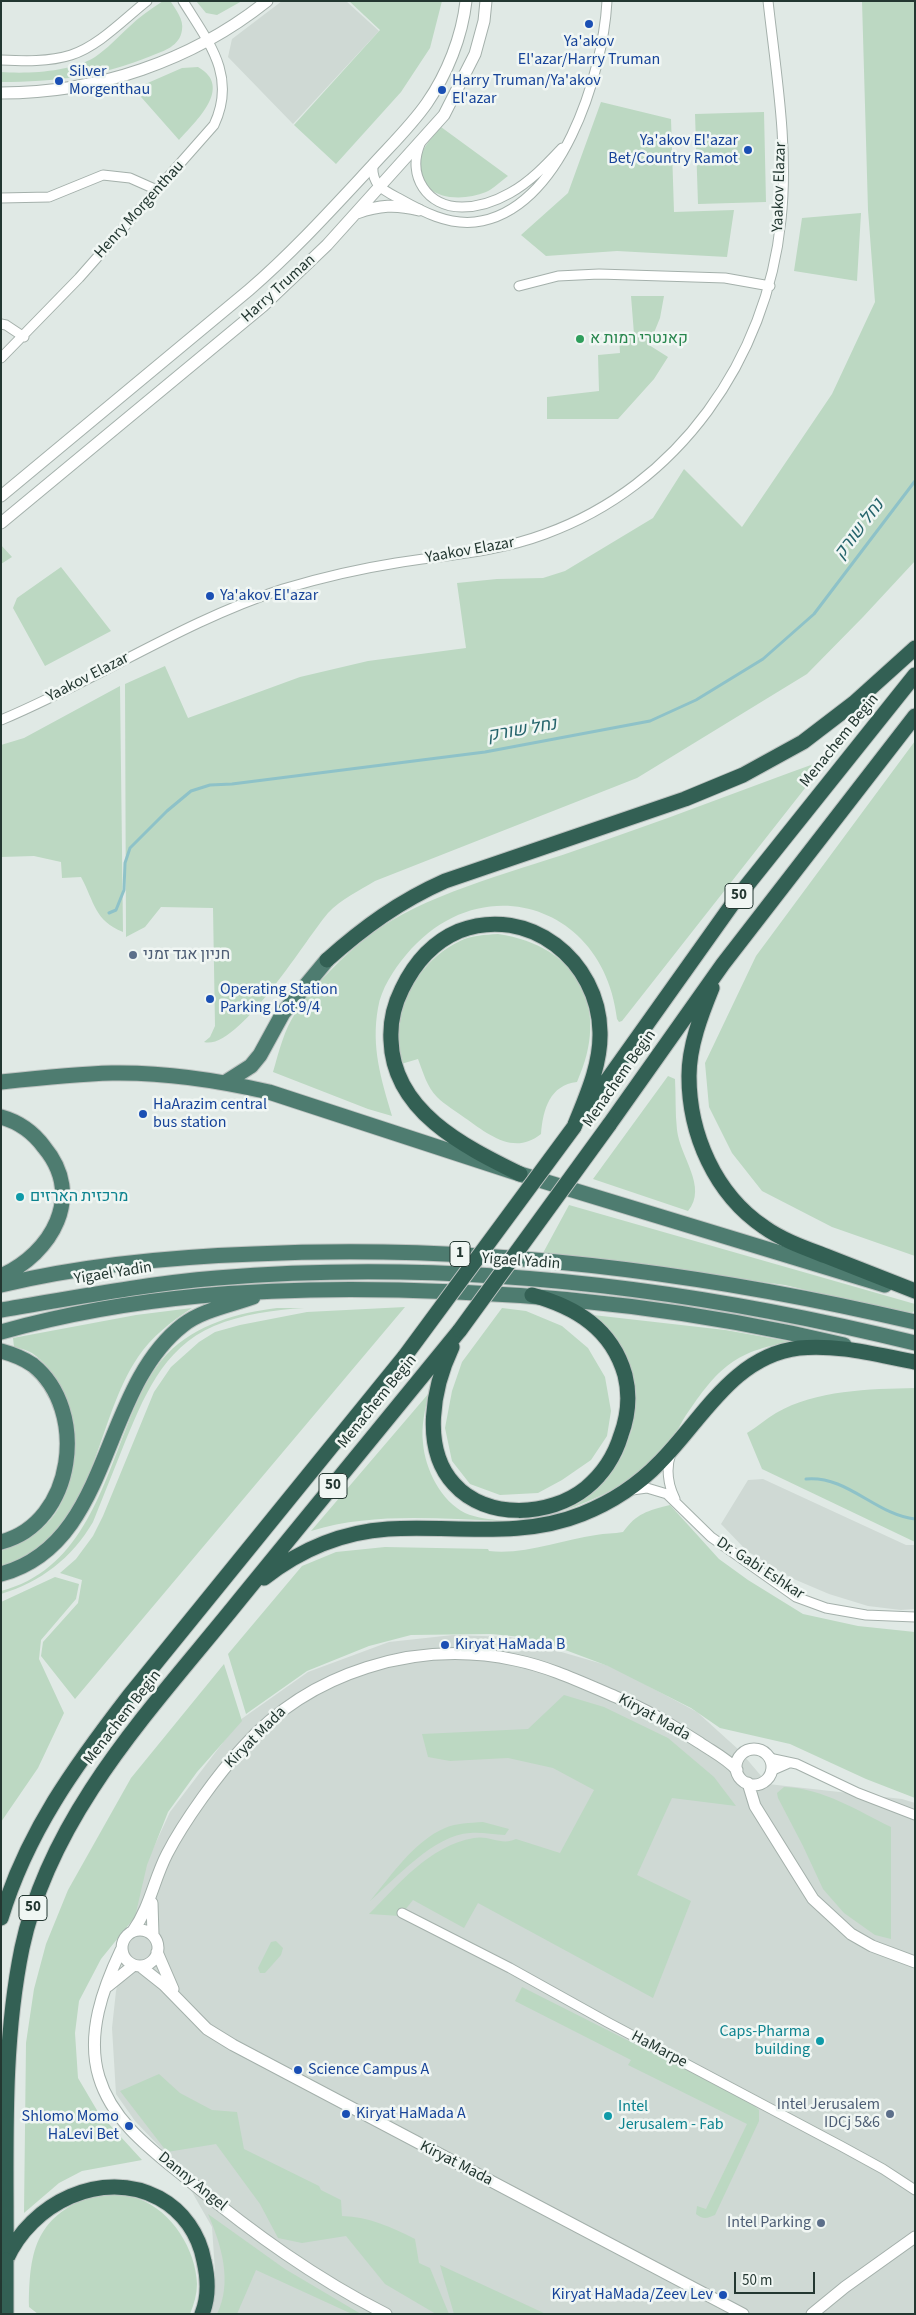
<!DOCTYPE html>
<html>
<head>
<meta charset="utf-8">
<style>
	body { margin:0 }
	#map { position:relative; width:916px; height:2315px; overflow:hidden; background:#e0e9e5; font-family:"Source Sans 3",sans-serif }
	canvas { display:block }
	.frame { position:absolute; inset:0; border:2px solid #233731; pointer-events:none }
	.scale { position:absolute; left:734px; top:2272px; width:81px; height:22px; box-sizing:border-box; border:2px solid #233731; border-top:0; padding-left:6px; font-size:15px; line-height:18px; white-space:nowrap; color:#233731; -webkit-text-stroke:4px #f0f6f3; paint-order:stroke }
</style>
</head>
<body>
<div id="map">
<canvas width="916" height="2315"></canvas>
<div class="frame"></div>
<div class="scale">50 m</div>
</div>
<script>
const c = document.querySelector('canvas').getContext('2d');
c.lineJoin = 'round';
function fill(path, color) {
  c.fillStyle = color;
  c.fill(path, 'evenodd');
}
function strokePath(path, color, width, dash) {
  c.strokeStyle = color;
  c.lineWidth = width;
  c.lineCap = dash ? 'butt' : 'round';
  c.setLineDash(dash || []);
  c.stroke(path);
}
function label(font, color, halo, rows, align = 'center') {
  c.font = font + ' "Source Sans 3",Heebo,sans-serif';
  c.lineWidth = 5;
  c.setLineDash([]);
  c.textBaseline = 'middle';
  c.strokeStyle = halo;
  c.fillStyle = color;
  for (const [text, x, y, turn = 0] of rows) {
    c.save();
    c.translate(x, y);
    c.rotate((+turn || 0) * Math.PI / 180);
    c.textAlign = isNaN(turn) ? turn : align;
    if (halo) c.strokeText(text, 0, 0);
    c.fillText(text, 0, 0);
    c.restore();
  }
}
const built = new Path2D(`
	M 282,1 L 346,1 L 379,31 L 293,124 L 228,57 L 232,39 Z
	M 763,1479 L 906,1545 L 915,1545 L 915,1609 L 901,1610 L 868,1606 L 829,1594 L 789,1577 L 747,1551 L 721,1524 L 748,1480 Z
	M 453,1635 L 510,1637 L 613,1667 L 697,1712 L 739,1750 L 768,1784 L 902,1799 L 915,1803 L 915,2314 L 203,2314 L 207,2309 L 215,2271 L 212,2227 L 176,2164 L 135,2121 L 116,2094 L 112,2028 L 116,1991 L 146,1864 L 170,1812 L 240,1720 L 308,1672 L 389,1642 Z`);
const green = new Path2D(`
	M 163,1 L 171,2 C 176,10 184,20 182,30 C 180,46 164,51 151,56 C 103,76 54,82 1,82 L 1,72 C 28,74 71,72 95,57 C 107,49 118,37 129,27 C 139,17 151,9 163,1 Z
	M 196,1 L 242,1 L 217,15 L 206,13 Z
	M 349,1 L 442,1 L 430,48 L 401,92 L 336,164 L 294,125 L 380,30 Z
	M 862,1 L 915,1 L 915,561 L 863,617 L 807,674 L 637,778 L 375,881 C 360,890 340,900 328,913 C 307,937 238,1052 204,1042 L 210,1037 L 215,1026 L 213,908 L 161,907 L 145,927 L 126,937 L 125,684 L 165,666 L 188,718 L 300,677 L 368,661 L 466,648 L 457,583 L 497,579 L 543,578 L 565,571 L 653,518 L 684,469 L 742,527 L 832,394 L 875,302 L 868,210 Z
	M 198,67 C 234,87 195,122 179,140 L 134,89 L 182,68 Z
	M 601,102 L 671,119 L 674,212 L 734,210 L 727,257 L 617,251 L 546,256 L 521,235 L 568,193 Z
	M 764,112 L 766,202 L 698,204 L 695,114 Z
	M 441,127 L 508,176 C 501,181 493,189 486,192 C 457,204 412,198 421,156 C 424,145 434,136 441,127 Z
	M 861,213 L 857,281 L 794,271 L 802,218 Z
	M 631,296 L 664,296 L 660,318 L 649,345 L 668,357 L 654,379 L 618,419 L 547,419 L 547,397 L 599,391 L 598,355 L 620,353 L 619,335 L 634,334 Z
	M 1,545 L 12,557 L 1,564 Z
	M 61,567 L 111,631 L 45,666 L 13,608 L 17,598 Z
	M 120,686 L 123,932 C 94,920 95,903 81,877 L 62,878 L 61,862 L 34,856 L 1,857 L 1,745 L 24,738 Z
	M 915,741 L 915,1256 L 832,1227 L 762,1191 L 732,1153 L 709,1107 L 705,1063 L 756,956 Z
	M 822,761 L 824,764 L 622,1021 L 619,1022 L 617,1019 C 604,904 480,866 406,955 C 394,969 381,989 378,1008 C 371,1047 381,1079 392,1116 L 368,1109 L 273,1072 C 279,1051 284,1030 296,1012 C 313,986 344,955 369,936 C 421,895 510,873 574,851 C 657,823 739,791 822,761 Z
	M 498,934 C 579,946 611,1008 577,1082 C 550,1085 543,1109 541,1134 C 514,1156 488,1134 465,1118 C 456,1111 445,1105 437,1097 C 427,1087 423,1072 418,1059 L 401,1064 C 399,1051 397,1039 398,1025 C 402,991 429,955 460,941 C 472,935 485,935 498,934 Z
	M 668,1076 L 675,1079 C 676,1096 675,1113 677,1130 C 680,1157 708,1187 688,1211 L 593,1179 Z
	M 569,1205 L 915,1304 L 915,1310 L 910,1315 L 785,1285 L 543,1253 Z
	M 405,1307 L 75,1699 L 41,1656 L 43,1642 L 78,1603 L 82,1580 L 60,1573 L 76,1559 L 93,1536 L 103,1516 L 154,1392 L 171,1367 L 199,1342 L 215,1332 L 240,1325 L 307,1312 Z
	M 192,1308 C 171,1322 152,1336 138,1357 C 96,1419 97,1515 26,1557 C 19,1561 9,1564 1,1567 L 1,1551 C 24,1542 45,1531 58,1509 C 87,1461 79,1387 32,1353 C 27,1350 19,1348 14,1347 L 13,1338 L 136,1315 Z
	M 277,1308 L 304,1308 C 273,1310 243,1314 214,1326 C 162,1348 143,1399 123,1447 C 113,1472 103,1497 93,1522 C 72,1558 41,1582 1,1594 L 1,1591 C 79,1571 101,1492 127,1426 C 137,1401 148,1374 167,1354 C 197,1324 237,1313 277,1308 Z
	M 502,1308 L 526,1311 L 562,1326 L 588,1348 L 605,1377 L 611,1411 L 607,1436 L 591,1460 L 562,1480 L 538,1493 L 500,1495 L 470,1484 L 452,1461 L 445,1428 L 452,1391 L 462,1362 Z
	M 593,1315 L 725,1330 L 793,1342 C 732,1350 715,1372 683,1420 C 678,1429 673,1439 667,1446 C 641,1480 599,1498 561,1512 L 579,1503 L 595,1491 L 610,1475 L 622,1456 L 632,1429 L 635,1404 L 612,1335 Z
	M 915,1388 L 915,1542 L 762,1469 L 747,1433 C 757,1427 766,1419 776,1413 C 816,1390 869,1389 915,1388 Z
	M 429,1393 C 425,1409 421,1426 423,1443 C 425,1469 441,1501 465,1513 C 476,1518 490,1519 503,1521 C 438,1519 373,1512 311,1531 Z
	M 670,1505 L 719,1559 L 748,1580 L 803,1614 L 858,1626 L 915,1632 L 915,1798 L 866,1779 L 790,1744 L 720,1728 L 691,1708 L 608,1666 L 544,1642 L 522,1637 L 491,1634 L 411,1635 L 369,1646 L 307,1671 L 246,1714 L 228,1654 L 302,1566 L 336,1552 L 385,1547 L 488,1549 L 489,1551 C 525,1555 561,1540 596,1535 C 605,1533 614,1534 623,1532 C 637,1513 647,1511 670,1505 Z
	M 55,1577 L 79,1584 L 76,1599 L 41,1640 L 39,1659 L 64,1713 L 38,1768 L 1,1822 L 1,1602 Z
	M 224,1664 L 242,1721 L 197,1772 L 168,1812 L 147,1865 L 135,1917 L 101,1959 L 79,2001 L 75,2033 L 78,2078 L 98,2112 L 142,2160 L 82,2171 L 59,2183 L 24,2213 L 26,2043 L 34,1989 L 46,1944 L 68,1890 L 131,1778 Z
	M 564,1695 L 604,1707 L 668,1738 L 714,1777 L 736,1806 L 672,1798 L 637,1875 L 691,1901 L 653,1998 L 478,1903 L 464,1928 L 413,1900 L 400,1916 L 369,1914 C 400,1883 429,1846 474,1838 C 489,1835 502,1846 516,1839 L 560,1853 L 594,1790 L 553,1768 L 508,1758 L 450,1761 L 428,1757 L 422,1734 L 528,1729 Z
	M 784,1787 C 823,1788 858,1811 891,1827 L 891,1939 L 875,1935 L 844,1913 L 823,1889 L 803,1846 L 778,1798 L 777,1793 Z
	M 483,1822 L 509,1829 L 505,1835 C 494,1835 482,1832 470,1833 C 434,1835 396,1878 370,1901 C 391,1876 414,1841 445,1828 C 457,1823 469,1823 483,1822 Z
	M 276,1941 L 283,1948 L 281,1955 L 265,1973 L 260,1973 L 258,1968 L 271,1942 Z
	M 522,1987 L 750,2102 L 759,2110 L 759,2121 L 715,2215 C 708,2218 703,2220 696,2214 L 697,2206 L 706,2209 L 747,2124 L 628,2065 L 631,2060 L 515,2001 Z
	M 159,2074 L 180,2093 L 212,2110 L 237,2112 L 244,2149 L 319,2186 L 321,2190 L 341,2200 L 342,2216 C 370,2217 391,2227 415,2239 L 419,2263 L 430,2268 L 449,2314 L 436,2314 L 385,2284 L 346,2236 L 302,2243 L 278,2238 L 260,2204 L 216,2144 L 167,2152 L 120,2091 Z
	M 97,2194 C 111,2194 126,2194 139,2199 C 172,2211 196,2250 197,2284 C 197,2294 194,2304 190,2314 L 38,2314 L 29,2307 C 29,2248 37,2215 97,2194 Z
	M 208,2214 L 285,2269 L 361,2314 L 352,2314 L 256,2270 L 237,2314 L 217,2314 C 233,2282 221,2244 208,2214 Z
	M 440,2265 L 546,2314 L 454,2314 Z`);
const stream = new Path2D(`
	M 109,913 L 116,910 L 124,890 L 125,863 L 130,848 L 167,811 L 191,791 L 210,785 L 232,784 L 485,752 L 650,721 L 696,700 L 763,659 L 814,614 L 915,481
	M 806,1479 C 847,1475 876,1515 915,1519`);
const minor = new Path2D(`
	M 1,60 C 24,61 49,62 71,55 C 99,46 124,19 147,1
	M 420,144 C 407,176 427,207 462,207 C 478,207 496,201 510,193 C 530,182 546,165 562,148
	M 373,164 C 371,185 383,190 400,199 C 423,212 448,225 475,222 C 561,212 603,74 607,1
	M 1,198 L 49,197 L 103,175 L 130,178 L 157,190
	M 519,286 L 558,276 L 599,274 L 725,278 L 770,286
	M 1,324 L 6,325 L 24,337
	M 1,358 L 79,278 L 214,125 C 237,76 209,43 183,1
	M 1,720 C 97,680 184,621 283,589 C 320,578 358,569 396,563 C 446,555 497,552 545,534 C 678,486 767,359 781,220 C 789,148 776,73 768,1
	M 671,1453 C 666,1468 668,1485 675,1499
	M 632,1490 L 647,1488 L 667,1494 L 711,1537 L 796,1597 L 826,1608 L 866,1615 L 915,1617
	M 769,1758 L 797,1764 L 858,1793 L 915,1815
	M 771,1771 L 787,1764
	M 402,1913 L 510,1968 L 607,2022 L 841,2146 L 883,2169 L 915,2190`);
const tertiary = new Path2D(`
	M 1,93 C 97,93 192,61 267,1
	M 357,213 C 379,205 396,204 419,210
	M 1,496 L 249,290 C 293,252 332,209 372,166 C 390,146 411,126 427,103 C 447,74 462,37 466,1
	M 1,523 L 263,306 L 327,245 L 444,115 L 475,54 L 484,21 L 486,1
	M736 1767a18 18 0 1 1 36 0a18 18 0 1 1-36 0Z
	M 748,1783 L 755,1806 L 813,1899 L 851,1934 L 872,1946 L 915,1962
	M 152,1903 L 153,1935
	M122 1948a18 18 0 1 1 36 0a18 18 0 1 1-36 0Z
	M 133,1931 C 150,1907 154,1879 167,1854 C 184,1821 218,1774 243,1747 C 310,1672 416,1639 515,1660 C 550,1667 583,1683 616,1697 C 646,1709 673,1726 700,1743 C 713,1752 726,1758 737,1770
	M 121,1950 C 103,1988 86,2034 99,2077 C 113,2124 156,2153 192,2183 C 253,2233 315,2278 386,2314
	M 157,1952 L 173,1989
	M 140,1966 L 164,1985 L 207,2029 L 233,2045 L 743,2314
	M 108,1986 L 134,1965
	M 812,2314 L 845,2287 L 915,2237`);
const trunk = new Path2D(`
	M 1,1082 C 38,1078 75,1074 112,1073 C 165,1072 217,1080 269,1092 L 520,1174 L 885,1285
	M 226,1082 L 251,1066 L 260,1055 L 283,1013 L 327,960
	M 1,1117 C 19,1122 33,1132 44,1147 C 85,1196 52,1253 1,1276
	M 1,1285 C 84,1265 169,1257 254,1254 C 476,1243 698,1271 915,1322
	M 1,1310 C 73,1298 144,1284 217,1278 C 450,1258 688,1287 915,1343
	M 1,1332 C 132,1295 265,1287 399,1290 C 549,1293 698,1310 844,1345
	M 1,1351 C 12,1354 23,1358 33,1365 C 89,1410 75,1523 1,1542
	M 1,1574 C 113,1544 99,1390 183,1325 C 202,1310 231,1305 253,1297`);
const motorway = new Path2D(`
	M 327,960 C 364,927 400,901 445,881 L 685,799 L 743,775 L 803,742 L 854,703 L 915,648
	M 712,988 C 701,1015 689,1046 689,1076 C 689,1134 715,1194 764,1227 C 782,1240 805,1248 826,1256 C 856,1268 885,1279 915,1291
	M 588,1107 L 736,899 L 915,675
	M 609,1125 L 723,964 L 915,716
	M 520,1174 C 463,1146 393,1111 391,1040 C 390,1022 394,1005 402,989 C 414,964 433,942 459,931 C 529,904 599,961 600,1032 C 601,1065 586,1097 574,1127
	M 452,1347 C 433,1387 421,1448 454,1484 C 486,1520 550,1517 586,1488 C 603,1474 615,1455 621,1435 C 628,1416 630,1395 625,1375 C 612,1329 576,1307 532,1295
	M 264,1578 C 300,1550 343,1532 388,1529 C 453,1525 520,1539 582,1514 C 612,1502 638,1485 660,1462 C 702,1420 733,1356 799,1348 C 838,1344 877,1355 915,1362
	M 1,1918 C 27,1832 75,1766 129,1696 L 405,1356
	M 6,2260 C 7,2157 1,2050 22,1948 C 51,1811 156,1704 241,1598 C 314,1509 387,1419 460,1330
	M 6,2260 C 31,2203 102,2168 159,2198 C 183,2211 199,2234 204,2261 C 208,2278 209,2297 202,2314`);
const motorwayBridge = new Path2D(`
	M 460,1330 L 609,1125
	M 405,1356 L 574,1127
	M 6,2260 L 6,2314`);
const markers = [
	[589,24,5,"#1a4fb4"],
	[59,81,5,"#1a4fb4"],
	[442,90,5,"#1a4fb4"],
	[748,150,5,"#1a4fb4"],
	[580,339,5,"#2e9e5b"],
	[210,596,5,"#1a4fb4"],
	[133,955,5,"#5c6f8a"],
	[210,999,5,"#1a4fb4"],
	[143,1114,5,"#1a4fb4"],
	[20,1197,5,"#0f9aa8"],
	[445,1645,5,"#1a4fb4"],
	[820,2041,5,"#0f9aa8"],
	[298,2070,5,"#1a4fb4"],
	[346,2114,5,"#1a4fb4"],
	[890,2114,5,"#5c6f8a"],
	[608,2116,5,"#0f9aa8"],
	[129,2126,5,"#1a4fb4"],
	[821,2223,5,"#5c6f8a"],
	[723,2295,5,"#1a4fb4"]
];
const shields = [
	[739,896,28],
	[460,1254,20],
	[333,1486,28],
	[33,1908,28]
];
const shieldNames = [
	["50",739,896],
	["1",460,1254],
	["50",333,1486],
	["50",33,1908]
];
const transitNames = [
	["Ya'akov",589,42,"center"],
	["El'azar/Harry Truman",589,60,"center"],
	["Silver",69,72],
	["Morgenthau",69,90],
	["Harry Truman/Ya'akov",452,81],
	["El'azar",452,99],
	["Ya'akov El'azar",738,141,"right"],
	["Bet/Country Ramot",738,159,"right"],
	["Ya'akov El'azar",220,596],
	["Operating Station",220,990],
	["Parking Lot 9/4",220,1008],
	["HaArazim central",153,1105],
	["bus station",153,1123],
	["Kiryat HaMada B",455,1645],
	["Science Campus A",308,2070],
	["Kiryat HaMada A",356,2114],
	["Shlomo Momo",119,2117,"right"],
	["HaLevi Bet",119,2135,"right"],
	["Kiryat HaMada/Zeev Lev",713,2295,"right"]
];
const streetNames = [
	["Yaakov Elazar",780,187,-88],
	["Henry Morgenthau",140,210,-48],
	["Harry Truman",279,289,-42],
	["Yaakov Elazar",470,551,-10],
	["Yaakov Elazar",88,678,-27],
	["Menachem Begin",840,741,-51],
	["Menachem Begin",620,1079,-55],
	["Yigael Yadin",521,1262,4],
	["Yigael Yadin",113,1274,-9],
	["Menachem Begin",378,1402,-51],
	["Dr. Gabi Eshkar",760,1569,33],
	["Menachem Begin",123,1718,-52],
	["Kiryat Mada",654,1718,29],
	["Kiryat Mada",256,1738,-45],
	["HaMarpe",659,2050,28],
	["Kiryat Mada",456,2164,27],
	["Danny Angel",192,2182,39]
];
const leisureNames = [
	["קאנטרי רמות א",590,339]
];
const serviceNames = [
	["חניון אגד זמני",143,955,"left"],
	["Intel Jerusalem",880,2105],
	["IDCj 5&6",880,2123],
	["Intel Parking",811,2223]
];
const cultureNames = [
	["מרכזית הארזים",30,1197],
	["Caps-Pharma",810,2032,"right"],
	["building",810,2050,"right"],
	["Intel",618,2107],
	["Jerusalem - Fab",618,2125]
];
const waterNames = [
	["נחל שורק",860,530,-53],
	["נחל שורק",522,731,-10]
];
fill(built, '#cfd9d4');
fill(green, '#bcd8c2');
strokePath(stream, '#8ec2c8', 3);
strokePath(minor, '#a4b0ab', 11);
strokePath(tertiary, '#a4b0ab', 13);
strokePath(trunk, '#bdc3c1', 17);
strokePath(motorway, '#bdc3c1', 17);
strokePath(minor, '#fff', 9);
strokePath(tertiary, '#fff', 11);
strokePath(trunk, '#4e7c70', 15);
strokePath(motorway, '#336054', 15);
strokePath(motorwayBridge, '#bdc3c1', 17, []);
strokePath(motorwayBridge, '#336054', 15);
for (const [x, y, r, color] of markers) {
  const dot = new Path2D();
  dot.arc(x, y, r, 0, 2 * Math.PI);
  c.fillStyle = color;
  c.fill(dot);
  strokePath(dot, '#f0f6f3', 2);
}
for (const [x, y, w] of shields) {
  const box = new Path2D();
  box.roundRect(x - w / 2, y - 12.5, w, 25, 4);
  c.fillStyle = '#f0f6f3';
  c.fill(box);
  strokePath(box, '#233731', 1);
}
label('bold 15px', '#233731', null, shieldNames);
label('16px', '#164399', '#f0f6f3', transitNames, 'left');
label('16px', '#233731', '#f0f6f3', streetNames);
label('16px', '#27864d', '#f0f6f3', leisureNames, 'left');
label('16px', '#4e5e75', '#f0f6f3', serviceNames, 'right');
label('16px', '#0d838f', '#f0f6f3', cultureNames, 'left');
label('italic 18px', '#25646c', '#f0f6f3', waterNames);
</script>
</body>
</html>
